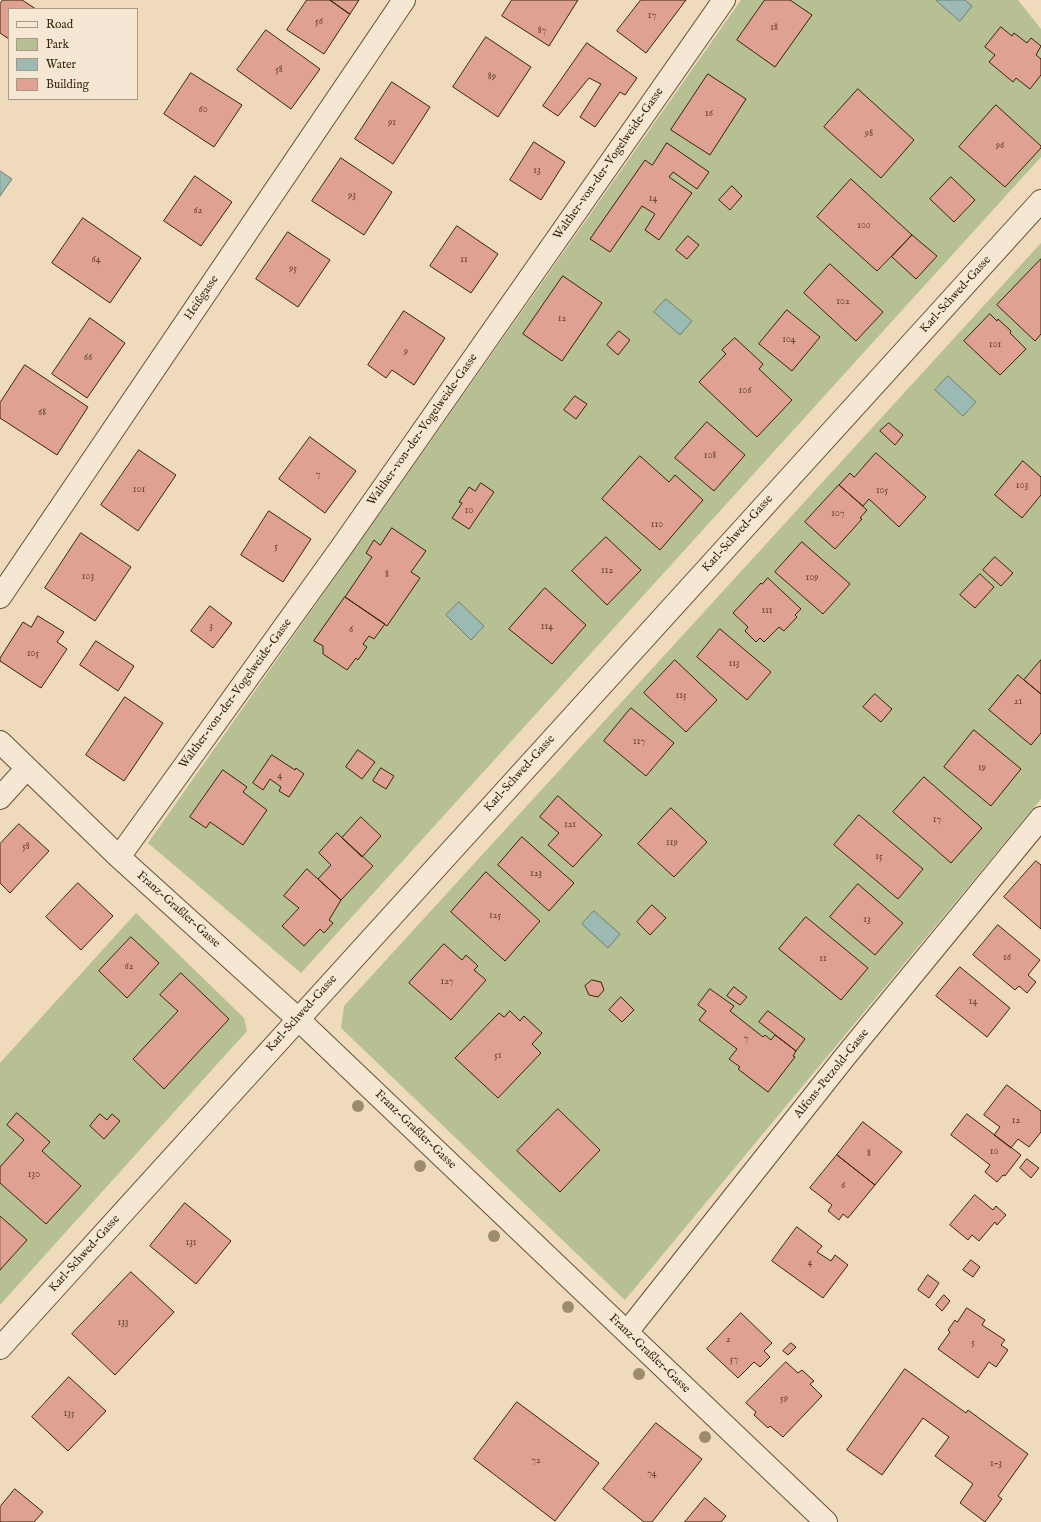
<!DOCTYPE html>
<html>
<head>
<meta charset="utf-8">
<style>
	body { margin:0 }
	#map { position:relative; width:1041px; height:1522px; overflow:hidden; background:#efdabc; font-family:"IM FELL English",serif }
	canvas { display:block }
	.legend { position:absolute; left:8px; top:8px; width:130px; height:92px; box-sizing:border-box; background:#f5e7d3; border:1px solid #aa9981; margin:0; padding:5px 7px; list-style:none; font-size:12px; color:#3a2507 }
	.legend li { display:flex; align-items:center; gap:8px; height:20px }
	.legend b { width:20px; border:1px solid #aa9981 }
</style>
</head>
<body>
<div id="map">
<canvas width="1041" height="1522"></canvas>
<ul class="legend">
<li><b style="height:5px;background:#f5e7d3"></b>Road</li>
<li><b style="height:11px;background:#b6c093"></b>Park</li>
<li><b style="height:11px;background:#9abab3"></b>Water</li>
<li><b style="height:11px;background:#dfa193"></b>Building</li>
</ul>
</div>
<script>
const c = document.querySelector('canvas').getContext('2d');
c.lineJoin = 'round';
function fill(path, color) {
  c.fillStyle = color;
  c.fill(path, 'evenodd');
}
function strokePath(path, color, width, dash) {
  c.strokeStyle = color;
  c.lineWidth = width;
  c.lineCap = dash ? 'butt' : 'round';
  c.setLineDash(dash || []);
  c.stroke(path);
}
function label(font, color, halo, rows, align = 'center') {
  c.font = font + ' "IM FELL English",serif';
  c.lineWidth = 3;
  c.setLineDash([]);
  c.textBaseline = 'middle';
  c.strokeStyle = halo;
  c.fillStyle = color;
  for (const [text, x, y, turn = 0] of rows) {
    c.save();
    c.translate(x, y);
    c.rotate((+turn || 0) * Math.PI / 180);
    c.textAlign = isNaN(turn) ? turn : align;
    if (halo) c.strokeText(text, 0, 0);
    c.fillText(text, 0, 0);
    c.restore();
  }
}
const green = new Path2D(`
	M 741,0 L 1018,0 L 1041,29 L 1041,157 L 301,973 L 148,843 Z
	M 1041,243 L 1041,799 L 625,1300 L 341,1028 L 344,1006 Z
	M 136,913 L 244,1018 L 247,1031 L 0,1305 L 0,1063 Z`);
const water = new Path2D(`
	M 936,0 L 965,0 L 972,6 L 960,21 Z
	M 0,171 L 12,179 L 0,196 Z
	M 666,299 L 692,321 L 680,335 L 654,312 Z
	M 948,376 L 976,402 L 963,416 L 935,390 Z
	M 459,602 L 484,626 L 471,640 L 446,615 Z
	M 594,911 L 620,934 L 608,948 L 582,924 Z`);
const building = new Path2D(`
	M 3,0 L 22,0 L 36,9 L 9,9 L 9,39 L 0,33 L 0,4 Z
	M 307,0 L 330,0 L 350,14 L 324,54 L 287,30 Z
	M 330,0 L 359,0 L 350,14 Z
	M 512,0 L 578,0 L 549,46 L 502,16 Z
	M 641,0 L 686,0 L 646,53 L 617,31 Z
	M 765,0 L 790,0 L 812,15 L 775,67 L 737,40 Z
	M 1001,27 L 1012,36 L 1014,33 L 1027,43 L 1031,38 L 1041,46 L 1036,55 L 1041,59 L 1041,75 L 1030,89 L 1016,78 L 1013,82 L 989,62 L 995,55 L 985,47 Z
	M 266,30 L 320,69 L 291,109 L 237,70 Z
	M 486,37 L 531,67 L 498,117 L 453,87 Z
	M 587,43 L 637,78 L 625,95 L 620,92 L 595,127 L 580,117 L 601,84 L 589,78 L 558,116 L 543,106 Z
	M 191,73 L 242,105 L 214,147 L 164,114 Z
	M 708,74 L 746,99 L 710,155 L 671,130 Z
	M 392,82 L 430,107 L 393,164 L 355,139 Z
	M 858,89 L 914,140 L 881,178 L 824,127 Z
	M 996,105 L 1041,146 L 1041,148 L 1005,187 L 959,147 Z
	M 534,142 L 565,162 L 541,200 L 510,180 Z
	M 667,143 L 709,172 L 697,189 L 673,172 L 669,177 L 692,193 L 659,240 L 645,230 L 655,214 L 642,206 L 610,252 L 590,239 L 645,160 L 652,165 Z
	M 341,158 L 392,192 L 364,235 L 312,201 Z
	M 195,176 L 232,202 L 201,246 L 164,221 Z
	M 951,177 L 975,200 L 954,222 L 930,199 Z
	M 851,179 L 912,235 L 877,271 L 817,217 Z
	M 732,186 L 742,196 L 730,210 L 719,200 Z
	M 83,218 L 141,258 L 110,303 L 52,263 Z
	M 457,226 L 498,254 L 471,293 L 430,266 Z
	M 288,232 L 330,260 L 298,307 L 256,279 Z
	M 912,235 L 937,256 L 916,279 L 892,257 Z
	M 688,236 L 699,245 L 687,259 L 676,250 Z
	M 1041,259 L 1041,334 L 1035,341 L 997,305 Z
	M 830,264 L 883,312 L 856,341 L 804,293 Z
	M 563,276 L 602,303 L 562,361 L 523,334 Z
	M 787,310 L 820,337 L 792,371 L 759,344 Z
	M 404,311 L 445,338 L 414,385 L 392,370 L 386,378 L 368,365 Z
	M 990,314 L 997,321 L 998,319 L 1011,331 L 1010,333 L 1026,349 L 1000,375 L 964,341 Z
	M 90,318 L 125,343 L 87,398 L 52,374 Z
	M 619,331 L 630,340 L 618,355 L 607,345 Z
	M 735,338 L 763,364 L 759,369 L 792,400 L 757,437 L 699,382 L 726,354 L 722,350 Z
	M 25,365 L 88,407 L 57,455 L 0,418 L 0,403 Z
	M 575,396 L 587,404 L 576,419 L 564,410 Z
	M 707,422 L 745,455 L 714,491 L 675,458 Z
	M 889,423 L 903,435 L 895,445 L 880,431 Z
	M 310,437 L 356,471 L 325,513 L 279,479 Z
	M 139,450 L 176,475 L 138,531 L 101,505 Z
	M 876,453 L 926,497 L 899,527 L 869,499 L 863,506 L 839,485 L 850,473 L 854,477 Z
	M 640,456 L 669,482 L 675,475 L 703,500 L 660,550 L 602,499 Z
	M 1023,461 L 1041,477 L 1041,495 L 1022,518 L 995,495 Z
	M 481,483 L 494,492 L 469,529 L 452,518 L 462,503 L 459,502 L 469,487 L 475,491 Z
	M 839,485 L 867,510 L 860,518 L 862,519 L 835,549 L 805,522 Z
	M 269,511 L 311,539 L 283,582 L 241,555 Z
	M 392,528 L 426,551 L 411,572 L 420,578 L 387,626 L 345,597 L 372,557 L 366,553 L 374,540 L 380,545 Z
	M 81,533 L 131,567 L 95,621 L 45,588 Z
	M 606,537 L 641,570 L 607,605 L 572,571 Z
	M 802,542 L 850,584 L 823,614 L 775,572 Z
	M 995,557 L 1013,573 L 1001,586 L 983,570 Z
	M 980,574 L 994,587 L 975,608 L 960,595 Z
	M 768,578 L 801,609 L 795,615 L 797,617 L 784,631 L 779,627 L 764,642 L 760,638 L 756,642 L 745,631 L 748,627 L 733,613 L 761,583 L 762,584 Z
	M 545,588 L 586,625 L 552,664 L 509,629 Z
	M 345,597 L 385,624 L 374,639 L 369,636 L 363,644 L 367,647 L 358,660 L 356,658 L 347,670 L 323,654 L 323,646 L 314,641 Z
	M 210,606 L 232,623 L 213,648 L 191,631 Z
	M 38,616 L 64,632 L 57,642 L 67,649 L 41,688 L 0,661 L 0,658 L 23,622 L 31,627 Z
	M 720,629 L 771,672 L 747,700 L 697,657 Z
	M 96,641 L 134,666 L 118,691 L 80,665 Z
	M 675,660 L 717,700 L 686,732 L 644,693 Z
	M 1041,660 L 1041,694 L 1024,680 Z
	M 1018,675 L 1041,694 L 1041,733 L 1031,745 L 989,710 Z
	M 875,694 L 892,709 L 881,722 L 863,707 Z
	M 125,697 L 163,723 L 124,781 L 86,755 Z
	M 631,708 L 674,743 L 646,776 L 604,741 Z
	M 974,730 L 1021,769 L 991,806 L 944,767 Z
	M 358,750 L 375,762 L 362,779 L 346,767 Z
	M 272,755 L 295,770 L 296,768 L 304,774 L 289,797 L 279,791 L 281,787 L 270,779 L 263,790 L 253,783 Z
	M 381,768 L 394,776 L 386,789 L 373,781 Z
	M 223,770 L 247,787 L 243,792 L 267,810 L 243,845 L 210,822 L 206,828 L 190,817 Z
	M 924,777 L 982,828 L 951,863 L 893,812 Z
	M 558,796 L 602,835 L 573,867 L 548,845 L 559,833 L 540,817 Z
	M 671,808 L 707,842 L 674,877 L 638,844 Z
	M 859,815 L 923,869 L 898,899 L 834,845 Z
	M 361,817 L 381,836 L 362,857 L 342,838 Z
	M 19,824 L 49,851 L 10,893 L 0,883 L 0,844 Z
	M 337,833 L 373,866 L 341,900 L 318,879 L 331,865 L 319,853 Z
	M 522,837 L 574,883 L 549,911 L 498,865 Z
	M 1036,861 L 1041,865 L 1041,929 L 1004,897 Z
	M 307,869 L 341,900 L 329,920 L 333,923 L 324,933 L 320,929 L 304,946 L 282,926 L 299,908 L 284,896 Z
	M 486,872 L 540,921 L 505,961 L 451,912 Z
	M 78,883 L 113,916 L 81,950 L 46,917 Z
	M 858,884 L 903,923 L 875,955 L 830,917 Z
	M 652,905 L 666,918 L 650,935 L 637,922 Z
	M 806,917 L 868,968 L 841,1000 L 779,949 Z
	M 998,925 L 1040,960 L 1028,975 L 1036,982 L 1027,993 L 1019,986 L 1015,990 L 973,955 Z
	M 131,937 L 159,963 L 127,998 L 99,971 Z
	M 444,944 L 462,960 L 466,955 L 478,966 L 474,970 L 486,980 L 451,1020 L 409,983 Z
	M 960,967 L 1010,1008 L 987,1037 L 936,996 Z
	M 181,973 L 229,1019 L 164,1089 L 133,1059 L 178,1011 L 160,995 Z
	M 592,980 L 601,982 L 604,990 L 598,997 L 589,995 L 585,986 Z
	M 734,987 L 747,997 L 740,1005 L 727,996 Z
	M 710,989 L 734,1006 L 730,1011 L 763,1037 L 765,1035 L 771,1040 L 775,1035 L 796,1051 L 793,1056 L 795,1057 L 768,1092 L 738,1069 L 740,1067 L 729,1059 L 737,1049 L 699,1020 L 706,1011 L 698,1005 Z
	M 621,997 L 634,1010 L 622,1022 L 609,1010 Z
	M 510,1011 L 520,1021 L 524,1016 L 542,1033 L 532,1044 L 541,1053 L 498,1098 L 455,1058 L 499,1013 L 504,1017 Z
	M 768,1011 L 805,1039 L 796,1051 L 759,1022 Z
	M 1007,1085 L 1041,1111 L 1041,1132 L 1029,1147 L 1018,1139 L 1011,1148 L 994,1135 L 1000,1127 L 984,1115 Z
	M 558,1109 L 600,1150 L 560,1192 L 517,1151 Z
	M 17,1113 L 50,1142 L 42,1151 L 81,1186 L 46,1224 L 0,1183 L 0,1167 L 24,1140 L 7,1125 Z
	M 100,1114 L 107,1120 L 112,1114 L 120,1121 L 104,1139 L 90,1126 Z
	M 967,1114 L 1021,1155 L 1005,1176 L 1003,1175 L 997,1182 L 985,1172 L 990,1165 L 951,1135 Z
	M 863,1122 L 902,1152 L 875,1185 L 837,1155 Z
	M 837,1155 L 875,1185 L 848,1218 L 843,1214 L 839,1220 L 828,1211 L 832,1205 L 810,1188 Z
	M 1027,1159 L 1039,1168 L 1031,1178 L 1020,1168 Z
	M 975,1195 L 993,1210 L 996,1206 L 1006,1215 L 997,1225 L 995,1222 L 979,1241 L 972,1235 L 968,1240 L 950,1225 Z
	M 185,1203 L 231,1241 L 196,1284 L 150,1246 Z
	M 0,1216 L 27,1240 L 0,1270 Z
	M 797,1227 L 822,1246 L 817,1252 L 831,1261 L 835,1255 L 848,1265 L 823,1298 L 772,1261 Z
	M 971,1260 L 980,1267 L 973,1277 L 963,1270 Z
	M 131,1272 L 174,1312 L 115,1375 L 72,1334 Z
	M 928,1275 L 939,1283 L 929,1298 L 918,1290 Z
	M 944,1295 L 950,1301 L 942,1311 L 936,1305 Z
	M 967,1308 L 985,1320 L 982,1325 L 1005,1340 L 1001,1345 L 1008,1350 L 996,1367 L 989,1362 L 978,1378 L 938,1349 L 950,1332 L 948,1330 L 955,1320 L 957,1322 Z
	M 741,1313 L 772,1343 L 764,1351 L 770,1357 L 760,1367 L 754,1362 L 738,1378 L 707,1349 Z
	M 791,1343 L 796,1347 L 788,1355 L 783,1351 Z
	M 786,1362 L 798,1373 L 802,1370 L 814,1381 L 810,1384 L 822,1396 L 783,1437 L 770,1426 L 768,1428 L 754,1415 L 756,1412 L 746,1403 Z
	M 905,1369 L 966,1413 L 968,1410 L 1028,1454 L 998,1496 L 1002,1499 L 985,1522 L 960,1503 L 973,1484 L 935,1456 L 949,1437 L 923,1418 L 882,1475 L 847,1450 Z
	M 69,1377 L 106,1411 L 68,1451 L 32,1417 Z
	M 517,1402 L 599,1463 L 555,1521 L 474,1459 Z
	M 656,1423 L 702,1459 L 652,1522 L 644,1522 L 603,1489 Z
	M 15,1489 L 43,1512 L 34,1522 L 0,1522 L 0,1507 Z
	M 705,1498 L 726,1516 L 721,1522 L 685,1522 Z`);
const minor = new Path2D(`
	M 0,597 L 404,0
	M 0,742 L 119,857 L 298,1019 L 826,1522
	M 0,798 L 27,768
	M 119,857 L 341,548 L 724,0
	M 627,1332 L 844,1058 L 1041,818
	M 0,1348 L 1041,201`);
const trees = [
	[358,1106],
	[420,1166],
	[494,1236],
	[568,1307],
	[639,1374],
	[705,1437]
];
const numberNames = [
	["17",652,16],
	["56",319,22],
	["18",774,28],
	["87",542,31],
	["58",279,70],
	["89",492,77],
	["60",203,110],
	["16",709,114],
	["91",392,123],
	["98",869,134],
	["96",1000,146],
	["13",537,171],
	["93",352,196],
	["14",653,199],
	["62",198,211],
	["100",864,226],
	["64",96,260],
	["11",464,260],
	["95",293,269],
	["102",843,302],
	["12",562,319],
	["104",789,340],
	["101",995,345],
	["9",406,352],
	["66",88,358],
	["106",745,391],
	["68",42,413],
	["108",710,456],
	["7",318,475],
	["103",1022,486],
	["101",139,490],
	["105",882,491],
	["10",469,511],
	["107",838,514],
	["110",657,525],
	["5",276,547],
	["112",607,571],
	["8",387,575],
	["103",88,577],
	["109",812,578],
	["111",767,611],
	["3",211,627],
	["114",547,627],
	["6",351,630],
	["105",33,654],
	["113",734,664],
	["115",681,696],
	["21",1018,702],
	["117",639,742],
	["19",982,768],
	["4",280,776],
	["17",937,820],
	["121",570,825],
	["119",672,843],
	["58",26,847],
	["15",879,857],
	["123",536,874],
	["125",495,916],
	["13",867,920],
	["16",1007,958],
	["11",823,959],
	["62",129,967],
	["127",447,982],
	["14",973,1002],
	["7",746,1039],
	["51",498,1056],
	["12",1016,1121],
	["10",994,1152],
	["8",869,1154],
	["130",34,1175],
	["6",843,1186],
	["131",191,1243],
	["4",810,1263],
	["133",123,1323],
	["2",728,1340],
	["5",973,1343],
	["57",734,1360],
	["59",784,1399],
	["135",69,1414],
	["72",536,1461],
	["1-3",996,1464],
	["74",652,1474]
];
const streetNames = [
	["Walther-von-der-Vogelweide-Gasse",609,164,-55],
	["Karl-Schwed-Gasse",956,295,-48],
	["Heißgasse",202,298,-56],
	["Walther-von-der-Vogelweide-Gasse",423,430,-55],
	["Karl-Schwed-Gasse",738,534,-48],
	["Walther-von-der-Vogelweide-Gasse",236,694,-54],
	["Karl-Schwed-Gasse",520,774,-48],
	["Franz-Graßler-Gasse",178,910,42],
	["Karl-Schwed-Gasse",302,1014,-48],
	["Alfons-Petzold-Gasse",832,1074,-51],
	["Franz-Graßler-Gasse",415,1130,44],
	["Karl-Schwed-Gasse",85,1254,-48],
	["Franz-Graßler-Gasse",649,1354,44]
];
fill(green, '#b6c093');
fill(water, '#9abab3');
strokePath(water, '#747e6e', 1);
fill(building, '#dfa193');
strokePath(building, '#3a2507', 1);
strokePath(minor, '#675234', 24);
strokePath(minor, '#f5e7d3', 22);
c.fillStyle = '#9c8c6c';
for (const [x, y] of trees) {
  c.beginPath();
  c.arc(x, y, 6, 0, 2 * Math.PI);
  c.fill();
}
label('10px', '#63442a', null, numberNames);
label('12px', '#3a2507', '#f5e7d3', streetNames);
</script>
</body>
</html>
